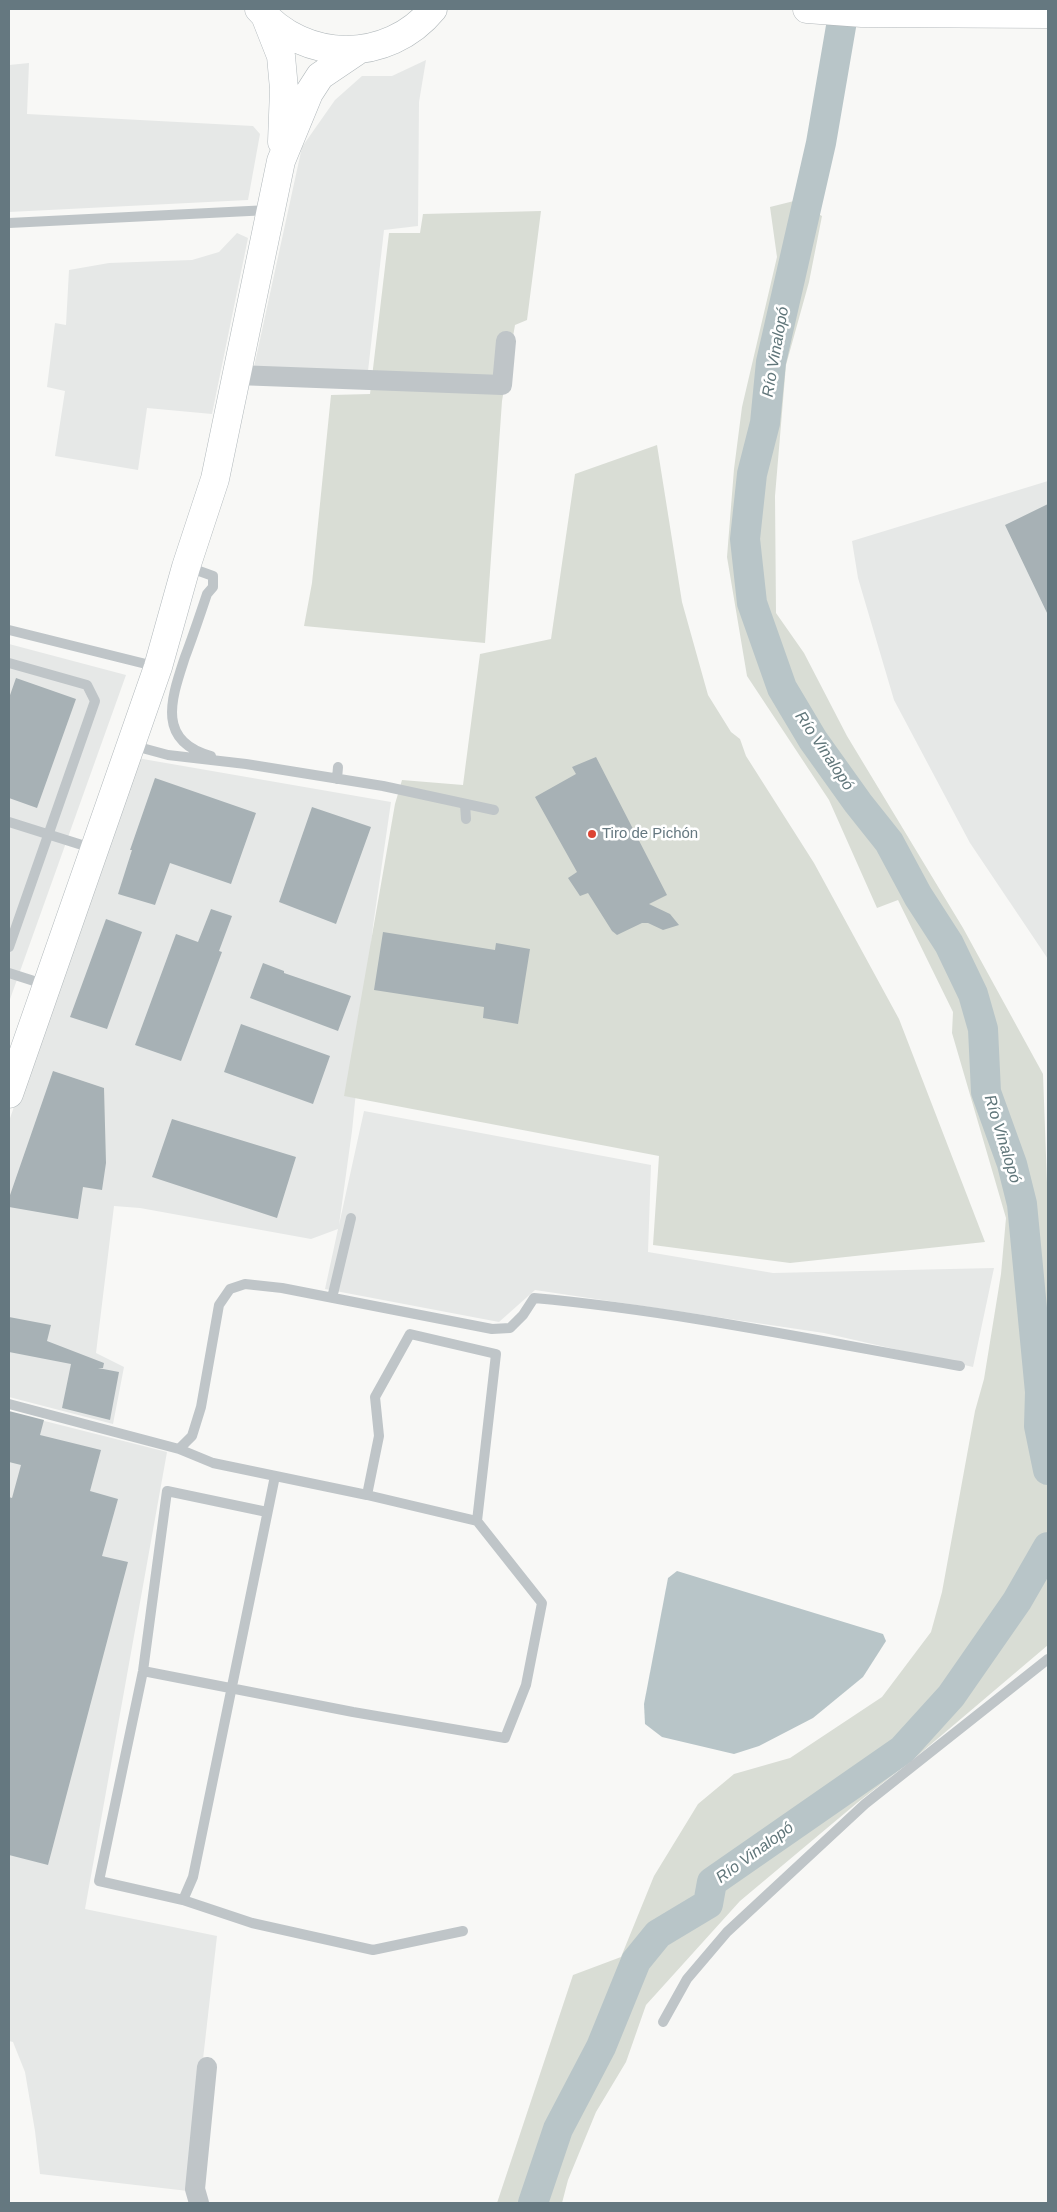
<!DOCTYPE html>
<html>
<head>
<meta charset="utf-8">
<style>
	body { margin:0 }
	#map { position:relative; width:1057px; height:2212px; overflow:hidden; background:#f8f8f6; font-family:Helvetica,sans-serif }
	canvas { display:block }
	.frame { position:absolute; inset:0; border:10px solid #657880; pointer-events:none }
</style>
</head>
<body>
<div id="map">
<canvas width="1057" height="2212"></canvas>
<div class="frame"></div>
</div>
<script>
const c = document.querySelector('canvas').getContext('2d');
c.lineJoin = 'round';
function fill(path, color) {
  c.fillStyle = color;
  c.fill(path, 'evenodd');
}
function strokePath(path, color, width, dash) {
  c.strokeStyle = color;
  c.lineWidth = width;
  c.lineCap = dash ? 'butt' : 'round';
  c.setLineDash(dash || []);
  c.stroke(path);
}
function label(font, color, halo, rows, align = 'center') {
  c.font = font + ' Helvetica,sans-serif';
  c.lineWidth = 5;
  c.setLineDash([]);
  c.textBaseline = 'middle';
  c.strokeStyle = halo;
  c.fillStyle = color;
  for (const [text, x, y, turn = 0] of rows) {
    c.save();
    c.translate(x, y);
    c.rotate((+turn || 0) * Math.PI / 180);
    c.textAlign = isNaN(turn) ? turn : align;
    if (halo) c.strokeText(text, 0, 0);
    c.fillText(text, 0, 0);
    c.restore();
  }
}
const built = new Path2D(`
	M 426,60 L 419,102 L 418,226 L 384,230 L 368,371 L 254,367 L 302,147 L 335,100 L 362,76 L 392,76 Z
	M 29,63 L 27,114 L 253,126 L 260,134 L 248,200 L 9,212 L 9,65 Z
	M 237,233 L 248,238 L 212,414 L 147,408 L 138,470 L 55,456 L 65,391 L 47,387 L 55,323 L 66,325 L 69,270 L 109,263 L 192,260 L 219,252 Z
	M 1048,481 L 1048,959 L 970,843 L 894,700 L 858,578 L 852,541 Z
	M 9,644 L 126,675 L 9,1002 Z
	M 137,758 L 391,802 L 373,926 L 352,1131 L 339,1225 L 364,1111 L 651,1165 L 648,1252 L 773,1273 L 994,1268 L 973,1367 L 824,1333 L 535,1290 L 499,1322 L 325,1289 L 338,1229 L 311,1239 L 140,1208 L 114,1206 L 96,1353 L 124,1367 L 113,1424 L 9,1397 L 9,1121 Z
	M 9,1412 L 167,1452 L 85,1909 L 217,1936 L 188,2191 L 40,2174 L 35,2131 L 25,2072 L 13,2042 L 9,2041 Z`);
const green = new Path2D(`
	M 794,201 L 822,216 L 809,282 L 786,365 L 775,496 L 776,613 L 804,653 L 847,736 L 963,928 L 1043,1074 L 1048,1210 L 1048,1645 L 916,1757 L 857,1803 L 740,1901 L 646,2005 L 626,2062 L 596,2112 L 568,2180 L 562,2203 L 497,2203 L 573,1975 L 621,1957 L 654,1876 L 698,1804 L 734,1774 L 790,1758 L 882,1697 L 931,1632 L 942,1592 L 975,1411 L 984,1379 L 1001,1274 L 1006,1218 L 952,1033 L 953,1012 L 898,900 L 877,908 L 829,800 L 747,676 L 727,557 L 734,469 L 742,407 L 777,257 L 770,207 Z
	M 541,211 L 527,320 L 515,325 L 502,401 L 485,643 L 304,626 L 312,583 L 331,395 L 370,394 L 389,233 L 420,233 L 423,214 Z
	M 657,445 L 682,602 L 708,695 L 731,732 L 740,739 L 746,756 L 814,863 L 899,1019 L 985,1242 L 790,1263 L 653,1245 L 659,1156 L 344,1096 L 395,804 L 402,780 L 463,785 L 480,654 L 551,639 L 575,474 Z`);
const water = new Path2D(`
	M 677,1571 L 883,1634 L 886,1641 L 863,1677 L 813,1718 L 759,1746 L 734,1754 L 662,1737 L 645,1724 L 644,1704 L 668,1578 Z`);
const river = new Path2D(`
	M 844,9 L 821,143 L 771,362 L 765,423 L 752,474 L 745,539 L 752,603 L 782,688 L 813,740 L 858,803 L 889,842 L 918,896 L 949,944 L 973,994 L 983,1029 L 986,1092 L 1012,1164 L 1022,1204 L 1040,1392 L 1039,1426 L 1048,1470
	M 533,2203 L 558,2129 L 601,2047 L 636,1961 L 658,1934 L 708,1904 L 712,1882 L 902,1750 L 951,1696 L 1017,1601 L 1048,1547`);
const building = new Path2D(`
	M 1048,504 L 1048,615 L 1005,525 Z
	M 16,678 L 76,699 L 37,808 L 9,798 L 9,698 Z
	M 596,757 L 667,895 L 649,904 L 670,914 L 679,925 L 663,930 L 648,923 L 642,923 L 617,935 L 612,931 L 588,893 L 580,896 L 568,878 L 577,872 L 535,797 L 576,774 L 572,767 Z
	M 155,778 L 256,813 L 231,884 L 170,863 L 155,905 L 118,894 L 132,850 L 130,850 Z
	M 312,807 L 371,827 L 336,924 L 279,902 Z
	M 211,909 L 232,916 L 219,951 L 222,952 L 181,1061 L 135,1045 L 176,934 L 198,942 Z
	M 106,919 L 142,932 L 107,1029 L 70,1017 Z
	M 383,932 L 495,950 L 496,943 L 530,949 L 518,1024 L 483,1018 L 484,1007 L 374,990 Z
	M 263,963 L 284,971 L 284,973 L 351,996 L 338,1031 L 250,998 Z
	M 241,1024 L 330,1056 L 313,1104 L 224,1072 Z
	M 53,1071 L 104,1088 L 106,1163 L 102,1190 L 83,1187 L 78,1219 L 9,1207 L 9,1198 Z
	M 172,1119 L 296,1157 L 277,1218 L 152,1177 Z
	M 9,1317 L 51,1325 L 47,1341 L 104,1363 L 103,1368 L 98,1368 L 119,1372 L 110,1420 L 62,1408 L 71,1364 L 9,1352 Z
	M 9,1411 L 44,1420 L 40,1435 L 101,1450 L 90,1491 L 118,1499 L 102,1556 L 128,1562 L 48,1865 L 9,1855 L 9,1497 L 12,1498 L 21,1465 L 9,1462 Z`);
const lane = new Path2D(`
	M 9,223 L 269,210
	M 188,567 L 213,576 L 213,587 L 207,594 C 200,615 193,636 185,657 C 172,697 155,741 211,756
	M 9,630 L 158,667
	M 9,663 L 87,685 L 95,701 L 9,947
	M 131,745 L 168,755 L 246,764 L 383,786 L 494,810
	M 337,779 L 338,767
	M 465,804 L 466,819
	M 9,822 L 82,845
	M 9,973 L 34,981
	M 332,1298 L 351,1218
	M 9,1404 L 179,1449 L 192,1436 L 201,1407 L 219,1305 L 230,1289 L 245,1284 L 282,1288 L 492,1329 L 510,1328 L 523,1315 L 534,1298 C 677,1311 819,1341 960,1366
	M 275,1476 L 193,1877 L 183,1900 L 252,1923 L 373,1950 L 463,1931
	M 367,1495 L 379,1436 L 375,1397 L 410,1334 L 496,1354 L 477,1521
	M 143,1671 L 353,1712 L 505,1738 L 526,1685 L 542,1603 L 477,1521 L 367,1495 L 213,1463 L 179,1449
	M 183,1900 L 99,1881 L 143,1671 L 167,1491 L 267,1512
	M 663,2022 L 687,1979 L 727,1932 L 865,1804 L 1048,1659`);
const street = new Path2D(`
	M 237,375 L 502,385 L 506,341
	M 199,2203 L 195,2189 L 207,2067`);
const secondary = new Path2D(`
	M 259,9 C 304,63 388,64 433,9
	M 266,18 L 281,56 L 284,89 L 282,142
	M 9,1094 L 158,667 L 186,567 L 215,479 L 281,161 L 309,93 L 320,76 L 357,51`);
const highway = new Path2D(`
	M 807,9 L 862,13 L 1048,14`);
const markers = [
	[592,834,5,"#dc4433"]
];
const poiNames = [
	["Tiro de Pichón",602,834]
];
const waterNames = [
	["Río Vinalopó",776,352,-80],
	["Río Vinalopó",824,751,56],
	["Río Vinalopó",1002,1139,73],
	["Río Vinalopó",755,1853,-36]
];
fill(built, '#e6e8e7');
fill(green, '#d9ddd5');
fill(water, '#b8c5c8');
strokePath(river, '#b8c5c8', 30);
fill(building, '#a7b1b5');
strokePath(secondary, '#b2b9bc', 29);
strokePath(highway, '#b3b8bb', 29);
strokePath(lane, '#bfc5c8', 10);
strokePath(street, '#bfc5c8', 20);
strokePath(secondary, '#fff', 28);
strokePath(highway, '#fff', 28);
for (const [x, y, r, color] of markers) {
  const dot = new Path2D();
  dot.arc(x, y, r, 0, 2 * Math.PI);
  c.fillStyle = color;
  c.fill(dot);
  strokePath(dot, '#fff', 2);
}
label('15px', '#657880', '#fff', poiNames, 'left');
label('italic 16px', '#60767a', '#fff', waterNames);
</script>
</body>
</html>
